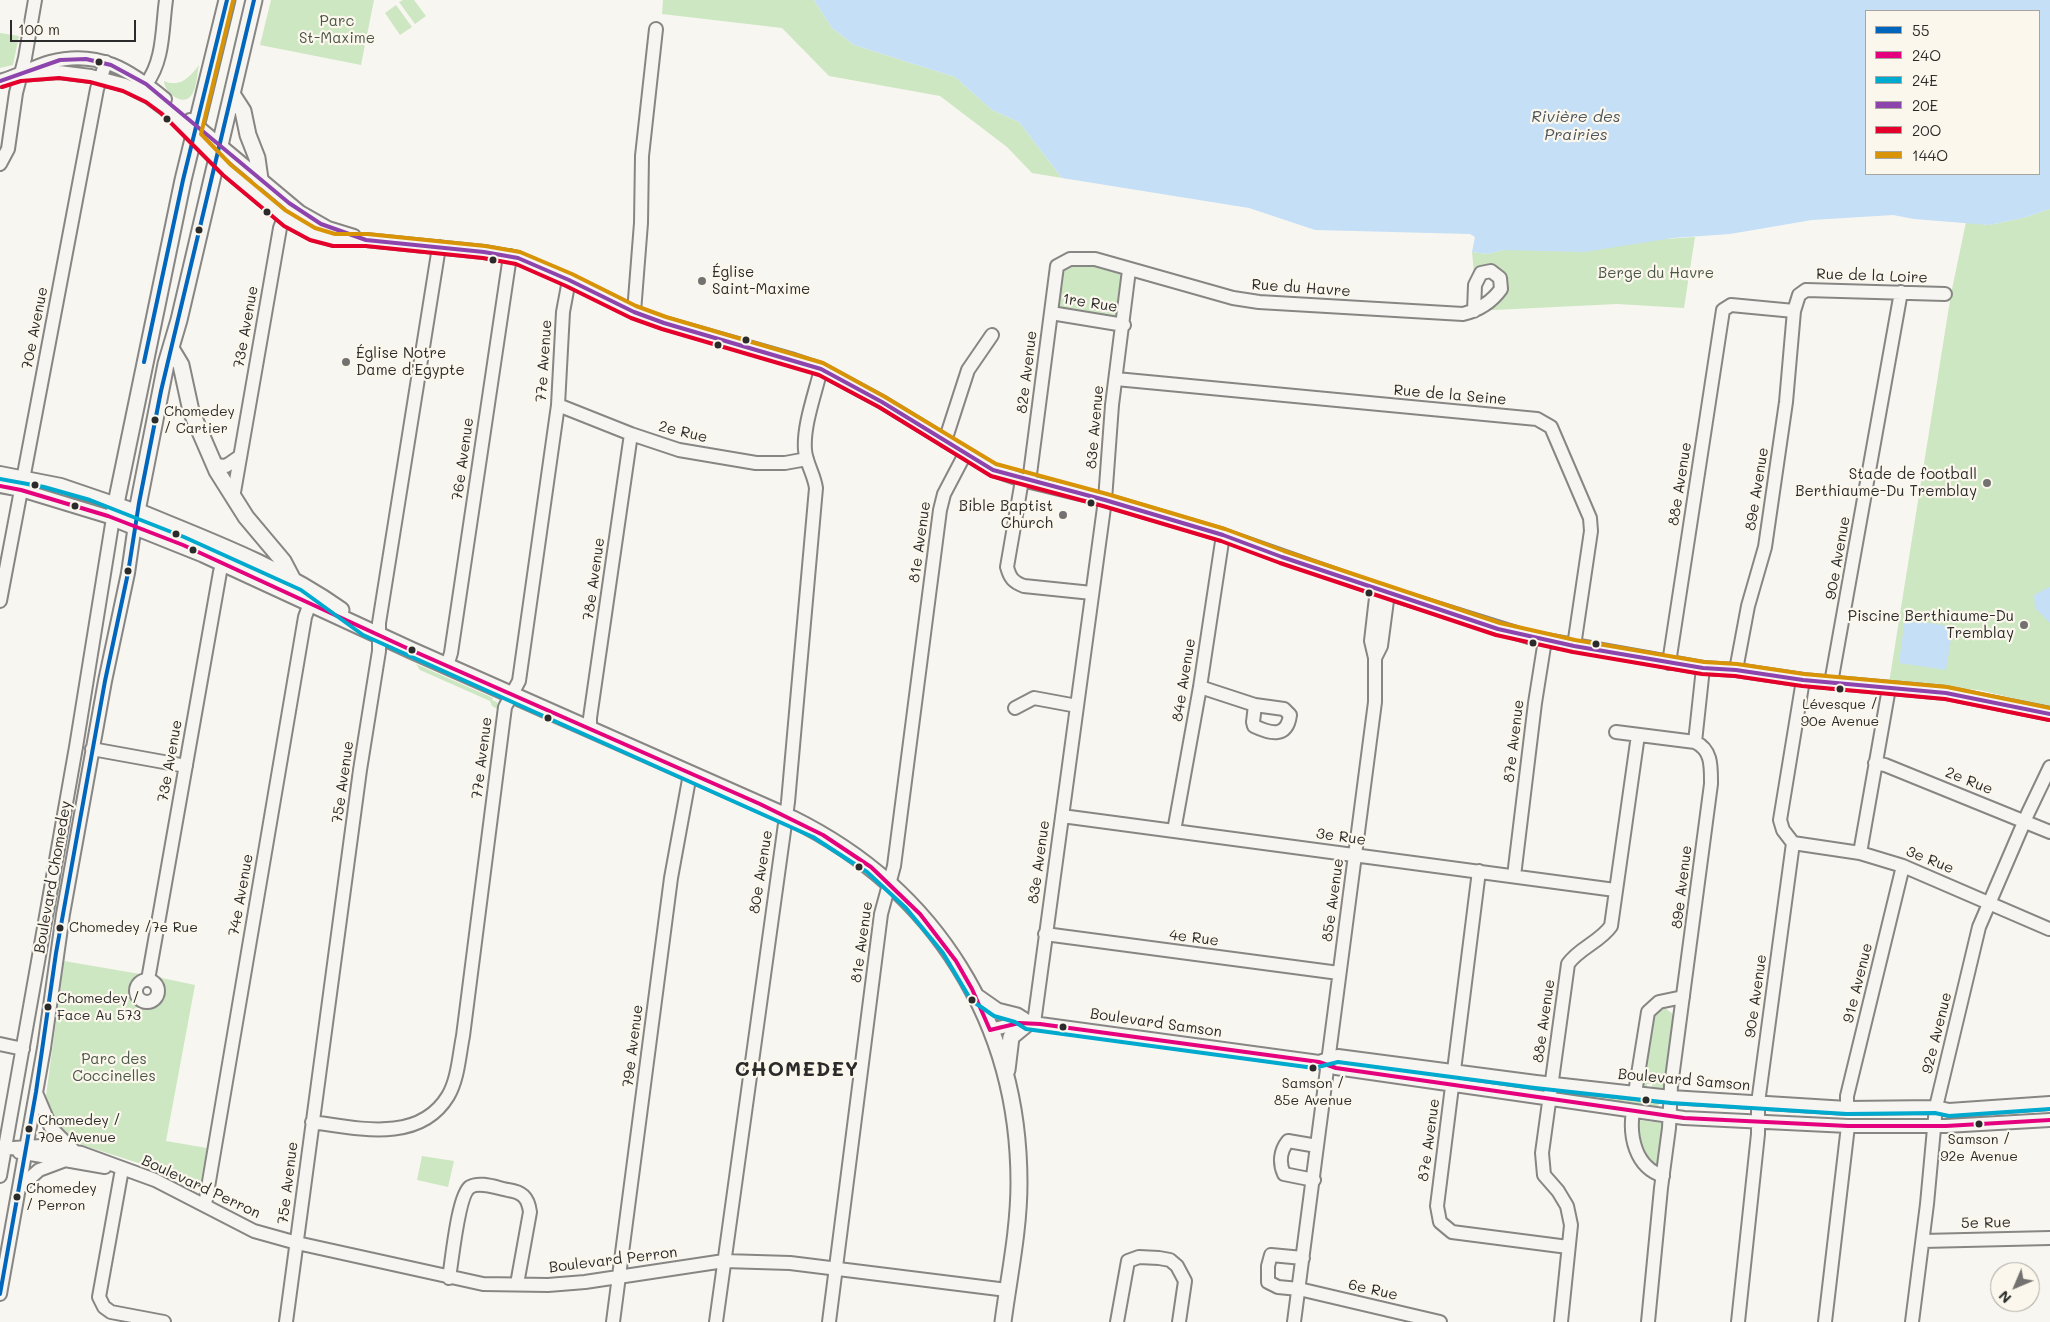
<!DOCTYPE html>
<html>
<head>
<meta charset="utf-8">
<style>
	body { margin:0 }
	#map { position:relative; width:2050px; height:1322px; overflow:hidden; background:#f8f6f0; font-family:Mali,sans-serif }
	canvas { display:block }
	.legend { position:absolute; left:1865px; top:10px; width:175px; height:165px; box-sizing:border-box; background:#fbf7ec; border:1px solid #a8a59f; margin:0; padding:6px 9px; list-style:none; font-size:15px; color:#2b2b2b }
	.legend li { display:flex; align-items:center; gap:10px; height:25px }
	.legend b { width:25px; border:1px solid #a8a59f }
	.north { position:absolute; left:1990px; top:1262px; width:50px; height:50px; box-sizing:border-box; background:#fbf7ec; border:1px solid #a8a59f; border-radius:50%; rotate:225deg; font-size:14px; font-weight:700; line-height:20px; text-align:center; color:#2b2b2b }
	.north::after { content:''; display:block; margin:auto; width:18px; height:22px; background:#737270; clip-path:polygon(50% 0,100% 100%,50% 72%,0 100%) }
	.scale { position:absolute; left:10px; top:20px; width:126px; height:22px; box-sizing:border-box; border:2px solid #2b2b2b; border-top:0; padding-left:6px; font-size:15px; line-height:18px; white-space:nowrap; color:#2b2b2b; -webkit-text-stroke:4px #fbf7ec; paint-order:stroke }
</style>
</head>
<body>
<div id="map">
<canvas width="2050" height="1322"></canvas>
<ul class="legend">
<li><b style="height:6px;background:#0065bd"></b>55</li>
<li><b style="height:6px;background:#e5007d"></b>24O</li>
<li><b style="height:6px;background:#00a9ce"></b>24E</li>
<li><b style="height:6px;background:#8e44ad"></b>20E</li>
<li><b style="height:6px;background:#e4002b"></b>20O</li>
<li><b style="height:6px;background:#d89406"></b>144O</li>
</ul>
<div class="north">N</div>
<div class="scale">100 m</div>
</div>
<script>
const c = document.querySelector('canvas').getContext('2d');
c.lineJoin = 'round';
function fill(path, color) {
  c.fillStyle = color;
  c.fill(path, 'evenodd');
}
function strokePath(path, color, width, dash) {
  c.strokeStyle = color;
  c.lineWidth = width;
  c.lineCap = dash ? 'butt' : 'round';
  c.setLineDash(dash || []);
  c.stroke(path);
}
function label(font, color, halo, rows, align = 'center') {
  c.font = font + ' Mali,sans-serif';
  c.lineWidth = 4.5;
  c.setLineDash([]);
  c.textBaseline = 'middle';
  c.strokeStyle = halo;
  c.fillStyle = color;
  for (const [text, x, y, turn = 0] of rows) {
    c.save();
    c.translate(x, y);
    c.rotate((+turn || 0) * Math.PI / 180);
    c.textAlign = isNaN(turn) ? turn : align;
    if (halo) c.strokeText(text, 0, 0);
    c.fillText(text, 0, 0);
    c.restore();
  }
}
const green = new Path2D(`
	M 271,0 L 374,0 L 361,65 L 260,45 Z
	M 403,0 L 414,0 L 426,16 L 415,24 L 399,2 Z
	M 663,0 L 814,0 L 832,28 L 854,45 L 955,77 L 992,110 L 1019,122 L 1062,178 L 1032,173 L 1007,147 L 940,96 L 829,76 L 782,28 L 662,14 Z
	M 396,5 L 412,27 L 400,35 L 385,13 Z
	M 0,33 L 19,36 L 13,65 L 0,68 Z
	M 199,65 C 197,74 197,90 190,97 C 181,106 164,91 164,81 C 180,88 190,77 199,65 Z
	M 2050,209 L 2050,707 L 1979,690 L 1889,683 L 1951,294 L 1966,222 L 1989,225 L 2023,218 Z
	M 1695,237 L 1684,308 L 1617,304 L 1474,311 L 1501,289 L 1491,271 L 1475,285 L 1472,252 L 1488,254 L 1503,250 Z
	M 1070,259 L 1129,270 L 1124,325 L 1051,313 L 1057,266 Z
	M 416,664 L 493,698 L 492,700 L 497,702 L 497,709 L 492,706 L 490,701 L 420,670 Z
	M 64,961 L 140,974 L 131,982 C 132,986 130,993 133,998 C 139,1010 154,1009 161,998 L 162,999 L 164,988 L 157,977 L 195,985 L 166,1141 L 207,1148 L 200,1184 L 193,1182 L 190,1185 L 157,1169 L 79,1144 L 57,1126 L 48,1109 L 46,1096 L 57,1014 L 60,1014 L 61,1009 L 58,1008 Z
	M 1665,1008 L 1674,1015 L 1665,1085 L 1663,1088 L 1652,1087 L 1652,1084 L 1647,1084 L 1647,1087 L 1643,1087 L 1651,1017 L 1657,1011 Z
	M 1565,1092 L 1658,1102 L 1659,1102 L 1658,1109 L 1656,1109 L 1564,1094 Z
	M 1638,1120 L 1662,1123 L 1664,1126 L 1659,1165 L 1653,1165 L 1640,1148 L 1637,1122 Z
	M 422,1156 L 454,1161 L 448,1187 L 417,1180 Z`);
const water = new Path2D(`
	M 814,0 L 2050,0 L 2050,209 L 2023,218 L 1989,225 L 1914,219 L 1893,215 L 1812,220 L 1730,234 L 1673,238 L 1584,252 L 1503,250 L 1488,254 L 1472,252 L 1475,237 L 1470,234 L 1315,230 L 1249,208 L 1062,178 L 1019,122 L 992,110 L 955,77 L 854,45 L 832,28 ZM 2039,11 L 2039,174 L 1866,174 L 1866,11 Z
	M 2049,587 L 2050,588 L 2050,623 L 2035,608 L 2034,595 Z
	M 1905,619 L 1953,627 L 1946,670 L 1899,663 Z`);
const minor = new Path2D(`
	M 20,75 L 59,72 L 91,76 L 125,85 L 149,97 L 173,115 L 222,166 L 241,182 L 288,221 L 312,234 L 334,240 L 366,240 L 484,252 L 518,258 L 569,280 L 634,312 L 664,323 L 794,360 L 821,369 L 882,402 L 993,470 L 1022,480 L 1105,500 L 1223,535 L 1388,593 L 1529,637 L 1703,668 L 1736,670 L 1803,680 L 1946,693 L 2050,714
	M 0,81 C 17,76 33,67 50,62 C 98,49 130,70 165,99
	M 146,84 C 164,61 162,28 166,0
	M 190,120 L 300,212 L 328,228 L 354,236
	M 0,164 L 8,149 L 16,93 L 25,58 L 35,0
	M 634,312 L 641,223 L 642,156 L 656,29
	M 1051,313 L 1124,325
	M 1116,379 L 1537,419 L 1551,427 L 1590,518 L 1591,531 L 1574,646
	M 558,405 L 631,434 L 679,450 L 756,463 L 785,463 L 807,459
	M 945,441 L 968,370 L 992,335
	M 214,465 L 226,466 L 239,457
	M 0,473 L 61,485 L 137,511 L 128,573 L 105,681 L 63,914 L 44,1048 L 0,1294
	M 1022,480 L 1007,567 C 1010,578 1013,582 1024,586 L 1092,593
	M 1029,482 L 1057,266 L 1070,259 L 1095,259 L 1233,298 L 1259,302 L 1463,314 C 1479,310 1491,303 1501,289 L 1500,278 L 1491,271 L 1481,273 L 1475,285 L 1474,311
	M 0,486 L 21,490 L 113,518 L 76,747 L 0,1176
	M 233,498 L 280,228 L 283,220 L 290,213
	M 0,601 L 97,89 L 106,62
	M 1375,658 L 1381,646 L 1388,593
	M 1669,663 L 1723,310 L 1731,305 L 1794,311
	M 447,666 L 451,653 L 510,256
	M 1736,670 L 1748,606 L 1765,547 L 1786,402 L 1794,311 L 1799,295 L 1806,290 L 1945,294
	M 1831,683 L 1901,292
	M 1200,687 L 1255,705
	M 1255,705 L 1284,709 L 1290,715 C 1287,738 1271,734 1254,726 L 1253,722 Z
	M 1015,708 L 1034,698 L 1077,706
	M 590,730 L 590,718 L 631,434
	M 1616,732 L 1695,742 C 1712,750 1711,766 1711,784 L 1671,1086 L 1669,1128 L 1661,1188 L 1648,1322
	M 1695,742 L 1703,668
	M 92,749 L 186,766
	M 1875,763 L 1885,765 L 2050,832
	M 1062,816 L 1615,890
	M 1174,831 L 1200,687 L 1223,535
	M 1793,843 L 1860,853 L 1903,866 L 2049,929
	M 1860,853 L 1889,688
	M 1479,871 L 1437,1206 L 1440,1222 L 1452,1232 L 1568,1247
	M 1514,876 L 1535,703 L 1545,640
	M 1045,934 L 1339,973
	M 148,980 L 220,572 L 226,554
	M136 991a11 11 0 1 1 22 0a11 11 0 1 1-22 0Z
	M 1034,1023 L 1105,500 L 1112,405 L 1129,270
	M 990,1030 L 1019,1023 L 1040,1024 L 1319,1062 L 1336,1068 L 1684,1118 L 1848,1126 L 1946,1126 L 2050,1120
	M 0,1044 L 23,1049
	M 1322,1061 L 1338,1056 L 1536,1082 L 1671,1097 L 1847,1108 L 1936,1107 L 1949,1110 L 2050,1103
	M 1635,1093 L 1648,1012 L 1659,1002 L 1683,997
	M 37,1095 L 51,1128 L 74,1151
	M 1847,1108 L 1847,1096 L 1903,866
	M 1633,1111 C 1629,1136 1635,1167 1663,1176
	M 312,1122 C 357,1128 419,1144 448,1096 C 458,1079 459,1056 463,1036 L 505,707 L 519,681 L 558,405 L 563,312 L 569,280
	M 0,1149 L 41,1146 L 81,1153 L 155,1180 L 254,1231 L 297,1243 L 483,1284 L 548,1285 L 585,1282 L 724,1261 L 790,1263 L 1007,1290
	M 19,1152 L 105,1167
	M 122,1169 L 99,1297 L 104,1307 L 111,1312 L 164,1322
	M 1314,1180 L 1284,1174 C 1279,1163 1280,1151 1288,1141 L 1317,1146
	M 19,1188 L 39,1170 L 63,1161
	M 205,1205 L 305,617 L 313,595
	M 1923,1241 L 2050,1238
	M 1303,1258 L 1271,1255 L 1268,1266 L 1268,1282 L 1278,1287 L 1299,1289 L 1440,1322
	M 449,1278 C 452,1261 458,1195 470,1187 C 480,1181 497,1188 508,1190 C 522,1192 528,1197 530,1212 L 517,1284
	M 286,1322 L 360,770 L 379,651 L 379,623 L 439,247
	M 613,1322 L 671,878 L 690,774
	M 716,1322 L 788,802 L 816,488 C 814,474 806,463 805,450 C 803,426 815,394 821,369
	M 829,1322 L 881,914 L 894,866 L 940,510 L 944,494 L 965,454
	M 1117,1322 L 1128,1261 L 1139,1257 L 1159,1258 L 1170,1260 L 1177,1266 L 1185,1281 L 1179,1322
	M 1294,1322 L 1375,702 L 1375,658 L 1371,641 L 1377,589
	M 1561,1322 L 1571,1225 L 1567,1206 L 1558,1191 L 1544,1175 L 1542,1153 L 1568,964 C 1579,948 1600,942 1611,926 L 1638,735
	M 1738,1322 L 1758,1134 L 1758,1103 L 1793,843 L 1783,830 L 1780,820 L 1803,680
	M 1825,1322 L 1848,1126
	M 1912,1322 L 1927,1204 L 1936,1107 L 1979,927 L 2028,813 L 2050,767`);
const major = new Path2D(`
	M 227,0 L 183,180 L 113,518 L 203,554 L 411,650 L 793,819 C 936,890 1019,1023 1019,1183 C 1019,1230 1009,1276 1003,1322
	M 254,0 L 179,320 L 166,364 L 137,511 C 207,540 279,566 341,610
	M 232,94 L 243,111 L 248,135 L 257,158 L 260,179
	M 172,350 L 181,365 L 191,411 L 217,471 L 246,517 L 283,561 L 293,580
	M 977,997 L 997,1011 L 1017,1016 L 1028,1023 L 1011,1037 L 1007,1070`);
const bus1 = new Path2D(`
	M 144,362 L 183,180 L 227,0
	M 0,1294 L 36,1092 L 56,953 L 105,681 L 128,573 L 139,503 L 161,391 L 254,0`);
const bus2 = new Path2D(`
	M 0,486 L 21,490 L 108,516 L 183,545 L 411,650 L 760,804 L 823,835 L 871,867 L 920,914 L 956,961 L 972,989 L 990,1030 L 1019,1023 L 1040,1024 L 1319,1062 L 1336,1068 L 1684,1118 L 1848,1126 L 1946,1126 L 2050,1120`);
const bus3 = new Path2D(`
	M 0,479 L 44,487 L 90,500 L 184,537 L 301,590 L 363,635 L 813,837 L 867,872 L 906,908 L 943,953 L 971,1000 L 994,1016 L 1015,1022 L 1026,1029 L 1314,1068 L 1338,1062 L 1535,1088 L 1671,1103 L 1847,1114 L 1935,1113 L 1949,1116 L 2050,1109`);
const bus4 = new Path2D(`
	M 0,81 L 60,60 L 86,59 L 111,65 L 146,84 L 289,203 L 321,224 L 366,240 L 484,252 L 518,258 L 569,280 L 634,312 L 664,323 L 821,369 L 882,402 L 993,470 L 1105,500 L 1223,535 L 1282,557 L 1498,629 L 1574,646 L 1703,668 L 1736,670 L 1803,680 L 1946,693 L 2050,714`);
const bus5 = new Path2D(`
	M 2,87 L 21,81 L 59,78 L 90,82 L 123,91 L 146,102 L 161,113 L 223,175 L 284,226 L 310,240 L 333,246 L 366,246 L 483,258 L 516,264 L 566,286 L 631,318 L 662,329 L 819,375 L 879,407 L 991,476 L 1103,506 L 1221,541 L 1280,563 L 1496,635 L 1573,652 L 1702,674 L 1735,676 L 1802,686 L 1945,699 L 2049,720`);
const bus6 = new Path2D(`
	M 233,1 L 201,134 L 231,165 L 285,210 L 315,228 L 335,234 L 367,234 L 485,246 L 520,252 L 572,274 L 636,306 L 666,317 L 823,363 L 885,397 L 996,464 L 1107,494 L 1225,529 L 1284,551 L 1500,623 L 1575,640 L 1704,662 L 1737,664 L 1804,674 L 1947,687 L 2050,708`);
const markers = [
	[99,62,4.5,"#2b2b2b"],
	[167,119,4.5,"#2b2b2b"],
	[267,212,4.5,"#2b2b2b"],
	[199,230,4.5,"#2b2b2b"],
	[493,260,4.5,"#2b2b2b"],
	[702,281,5,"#737270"],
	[746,340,4.5,"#2b2b2b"],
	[718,345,4.5,"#2b2b2b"],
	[346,362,5,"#737270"],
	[155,420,4.5,"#2b2b2b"],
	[1987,483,5,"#737270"],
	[35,485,4.5,"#2b2b2b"],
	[1091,503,4.5,"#2b2b2b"],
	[75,506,4.5,"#2b2b2b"],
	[1063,515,5,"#737270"],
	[176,534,4.5,"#2b2b2b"],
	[193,550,4.5,"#2b2b2b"],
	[128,571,4.5,"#2b2b2b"],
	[1369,593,4.5,"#2b2b2b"],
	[2024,625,5,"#737270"],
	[1533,643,4.5,"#2b2b2b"],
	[1596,644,4.5,"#2b2b2b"],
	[412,650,4.5,"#2b2b2b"],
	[1840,689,4.5,"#2b2b2b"],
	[548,718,4.5,"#2b2b2b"],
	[859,867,4.5,"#2b2b2b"],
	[60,928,4.5,"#2b2b2b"],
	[972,1000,4.5,"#2b2b2b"],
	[48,1007,4.5,"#2b2b2b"],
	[1063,1027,4.5,"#2b2b2b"],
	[1313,1068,4.5,"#2b2b2b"],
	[1646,1100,4.5,"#2b2b2b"],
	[1979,1124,4.5,"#2b2b2b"],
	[29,1129,4.5,"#2b2b2b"],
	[17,1197,4.5,"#2b2b2b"]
];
const busNames = [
	["Chomedey",164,412],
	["/ Cartier",164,429],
	["Lévesque /",1840,705,"center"],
	["90e Avenue",1840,722,"center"],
	["Chomedey /7e Rue",69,928],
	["Chomedey /",57,999],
	["Face Au 573",57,1016],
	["Samson /",1313,1084,"center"],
	["85e Avenue",1313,1101,"center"],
	["Chomedey /",38,1121],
	["70e Avenue",38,1138],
	["Samson /",1979,1140,"center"],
	["92e Avenue",1979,1157,"center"],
	["Chomedey",26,1189],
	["/ Perron",26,1206]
];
const parkNames = [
	["Parc",337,21],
	["St-Maxime",337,38],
	["Berge du Havre",1656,273],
	["Parc des",114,1059],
	["Coccinelles",114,1076]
];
const poiNames = [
	["Église",712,272,"left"],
	["Saint-Maxime",712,289,"left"],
	["Église Notre",356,353,"left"],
	["Dame d'Egypte",356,370,"left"],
	["Stade de football",1977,474],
	["Berthiaume-Du Tremblay",1977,491],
	["Bible Baptist",1053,506],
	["Church",1053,523],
	["Piscine Berthiaume-Du",2014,616],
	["Tremblay",2014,633]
];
const streetNames = [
	["Rue de la Loire",1872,276,2],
	["Rue du Havre",1301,288,4],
	["1re Rue",1090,303,9],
	["73e Avenue",246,327,-80],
	["70e Avenue",35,328,-79],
	["77e Avenue",544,361,-86],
	["82e Avenue",1027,372,-83],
	["Rue de la Seine",1450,395,5],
	["83e Avenue",1095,427,-85],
	["2e Rue",683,432,14],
	["76e Avenue",463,459,-82],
	["88e Avenue",1680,484,-81],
	["89e Avenue",1757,489,-81],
	["81e Avenue",920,542,-82],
	["90e Avenue",1838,558,-80],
	["78e Avenue",594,579,-82],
	["84e Avenue",1184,680,-81],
	["87e Avenue",1514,741,-83],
	["77e Avenue",482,758,-83],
	["73e Avenue",170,761,-80],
	["2e Rue",1969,781,22],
	["75e Avenue",343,782,-82],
	["3e Rue",1341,837,8],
	["3e Rue",1930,860,22],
	["83e Avenue",1039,862,-82],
	["80e Avenue",761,872,-81],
	["Boulevard Chomedey",53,877,-80],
	["89e Avenue",1682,887,-83],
	["74e Avenue",241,895,-80],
	["85e Avenue",1333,900,-82],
	["4e Rue",1194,938,7],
	["81e Avenue",862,942,-82],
	["91e Avenue",1858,983,-76],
	["90e Avenue",1756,996,-82],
	["88e Avenue",1544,1021,-82],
	["Boulevard Samson",1156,1023,8],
	["92e Avenue",1937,1033,-76],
	["79e Avenue",633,1046,-83],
	["Boulevard Samson",1684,1080,5],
	["87e Avenue",1429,1140,-82],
	["75e Avenue",288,1183,-83],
	["Boulevard Perron",201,1187,25],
	["5e Rue",1986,1223,-1],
	["Boulevard Perron",613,1260,-7],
	["6e Rue",1373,1290,13]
];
const waterNames = [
	["Rivière des",1576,117],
	["Prairies",1576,135]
];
const districtNames = [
	["CHOMEDEY",797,1070]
];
fill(green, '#cde7c2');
fill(water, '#c4dff6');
strokePath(minor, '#878684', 16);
strokePath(major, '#878684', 19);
strokePath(minor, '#f6f5f1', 12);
strokePath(major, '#f6f5f1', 15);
strokePath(bus1, '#0065bd', 4);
strokePath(bus2, '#e5007d', 4);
strokePath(bus3, '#00a9ce', 4);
strokePath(bus4, '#8e44ad', 4);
strokePath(bus5, '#e4002b', 4);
strokePath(bus6, '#d89406', 4);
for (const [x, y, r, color] of markers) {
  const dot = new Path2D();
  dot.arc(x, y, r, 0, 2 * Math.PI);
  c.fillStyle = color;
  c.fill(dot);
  strokePath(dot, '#fbf7ec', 2);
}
label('14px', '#2b2b2b', '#fbf7ec', busNames, 'left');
label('15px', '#4a5748', '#fbf7ec', parkNames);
label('15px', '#2b2b2b', '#fbf7ec', poiNames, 'right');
label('15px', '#2b2b2b', '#fbf7ec', streetNames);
label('italic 16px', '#4c565e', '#fbf7ec', waterNames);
c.letterSpacing = '1px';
label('bold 20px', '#2b2b2b', '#fbf7ec', districtNames);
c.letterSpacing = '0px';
</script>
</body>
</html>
